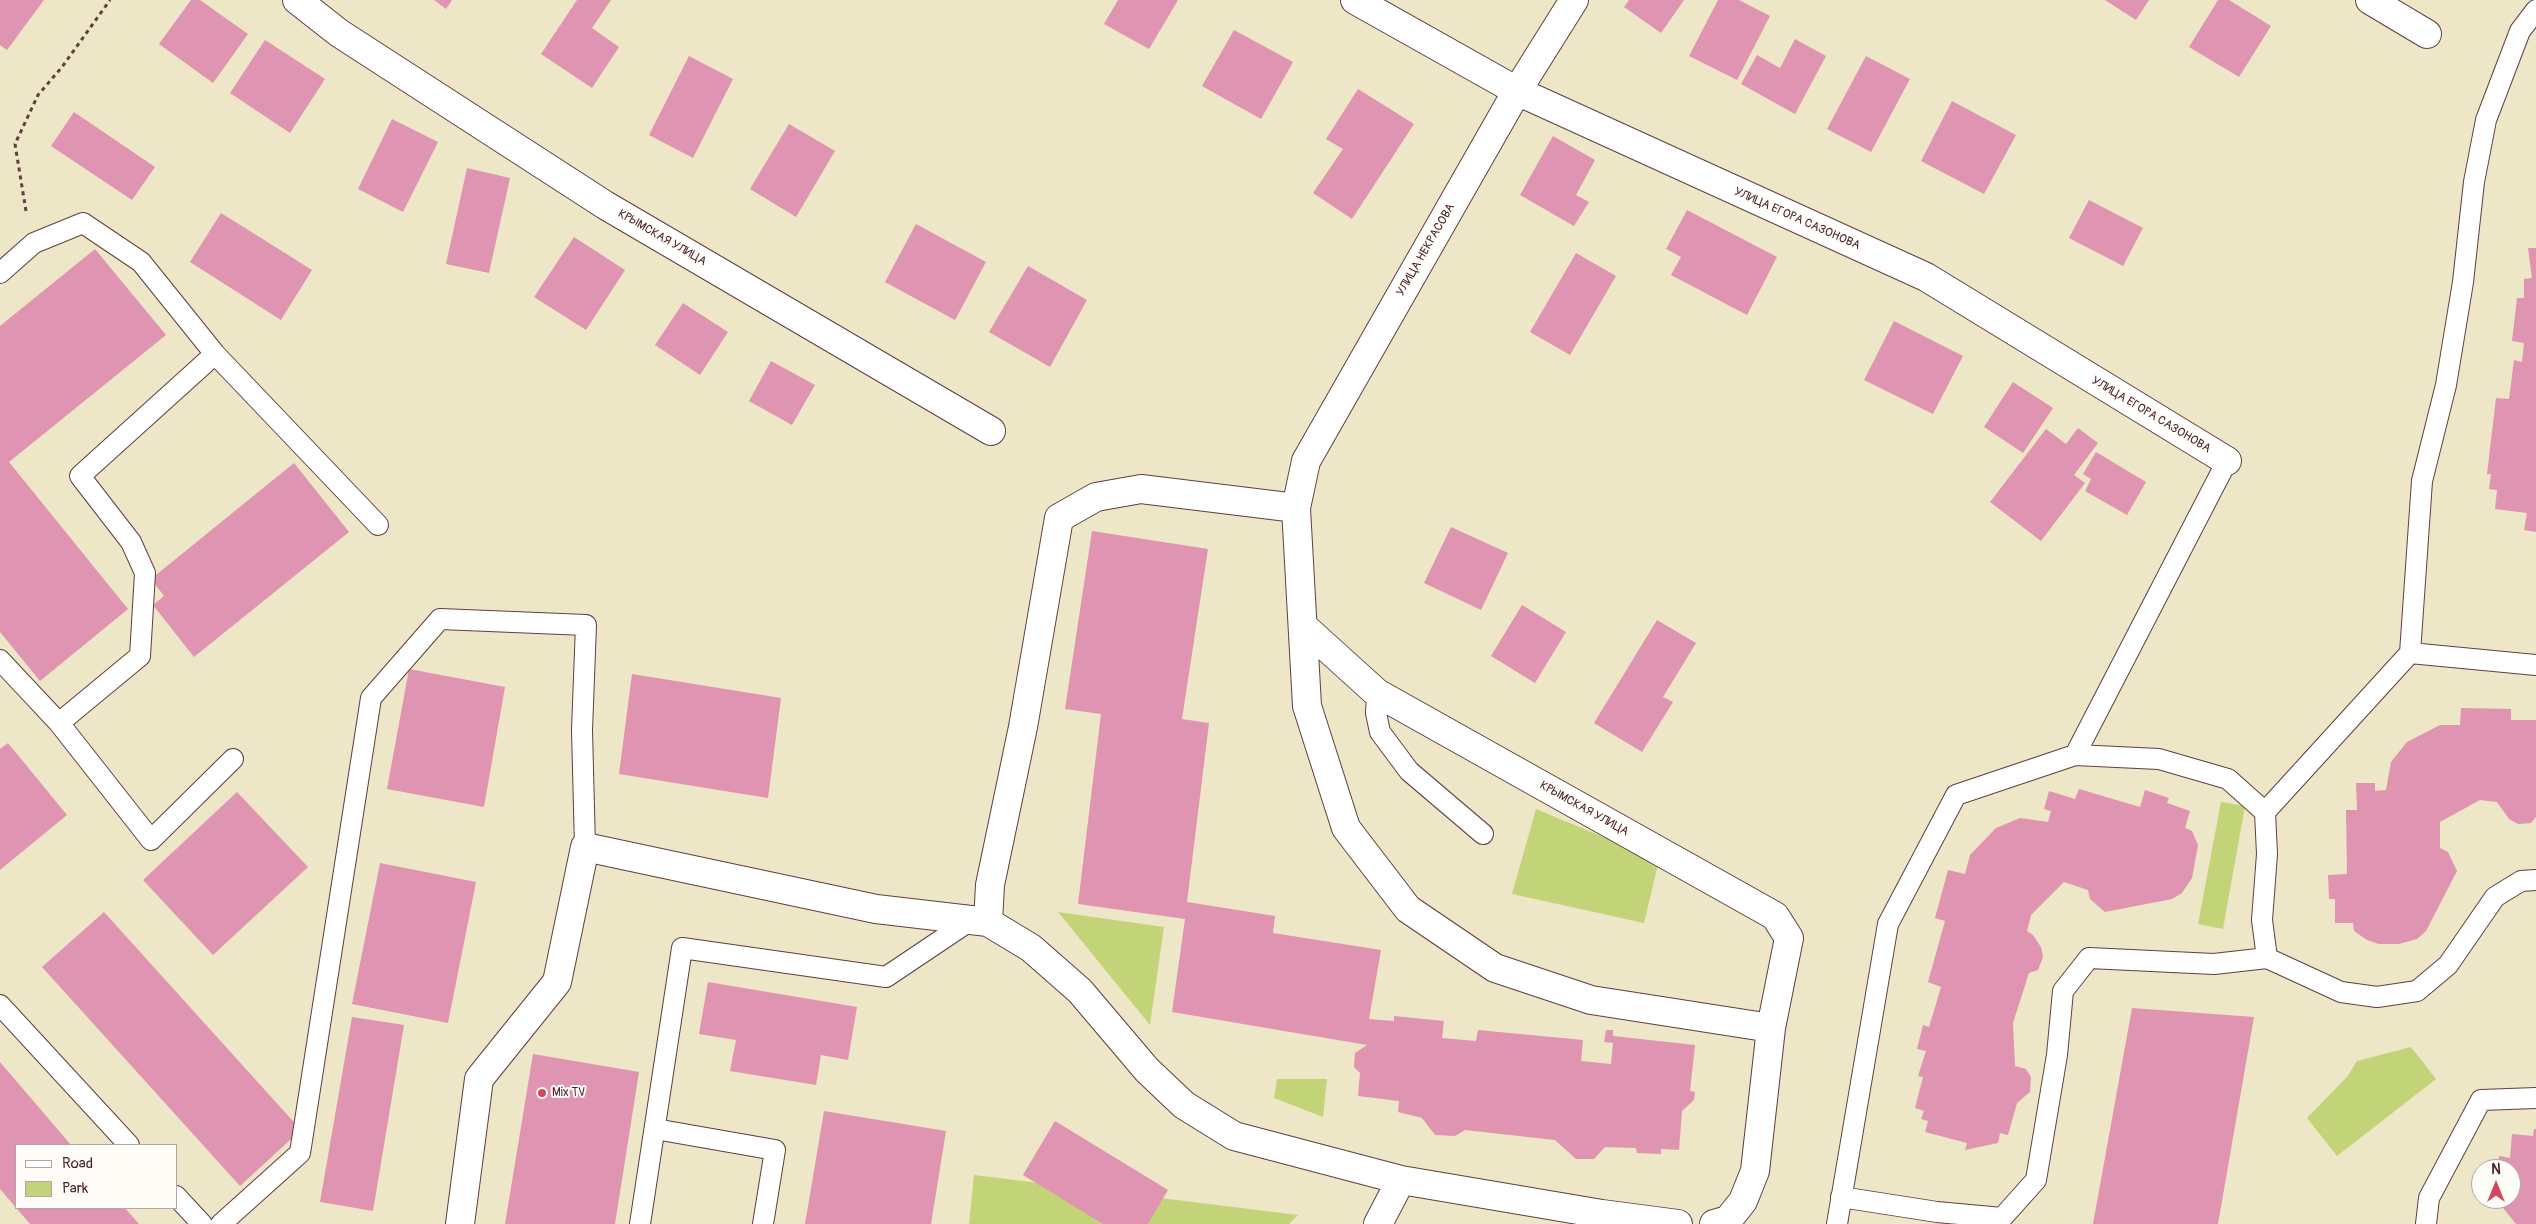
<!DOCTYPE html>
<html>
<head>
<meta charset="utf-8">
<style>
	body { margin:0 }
	#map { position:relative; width:2536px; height:1224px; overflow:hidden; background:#ede6c7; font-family:Pangolin,sans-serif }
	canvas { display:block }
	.legend { position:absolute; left:15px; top:1144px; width:162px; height:65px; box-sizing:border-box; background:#fdfcf7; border:1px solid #b5a4a5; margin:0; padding:6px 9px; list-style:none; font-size:15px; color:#4a1f2b }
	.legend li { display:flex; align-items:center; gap:10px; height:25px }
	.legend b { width:25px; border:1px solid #b5a4a5 }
	.north { position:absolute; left:2471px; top:1159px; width:50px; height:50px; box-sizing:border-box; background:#fdfcf7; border:1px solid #b5a4a5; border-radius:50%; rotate:0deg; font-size:14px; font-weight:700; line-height:20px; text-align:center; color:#4a1f2b }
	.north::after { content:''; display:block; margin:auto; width:18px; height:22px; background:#d1495b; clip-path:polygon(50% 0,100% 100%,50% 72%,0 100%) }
</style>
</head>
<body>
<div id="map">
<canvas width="2536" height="1224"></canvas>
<ul class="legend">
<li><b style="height:6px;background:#fff"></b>Road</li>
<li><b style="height:14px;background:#c2d477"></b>Park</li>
</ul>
<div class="north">N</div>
</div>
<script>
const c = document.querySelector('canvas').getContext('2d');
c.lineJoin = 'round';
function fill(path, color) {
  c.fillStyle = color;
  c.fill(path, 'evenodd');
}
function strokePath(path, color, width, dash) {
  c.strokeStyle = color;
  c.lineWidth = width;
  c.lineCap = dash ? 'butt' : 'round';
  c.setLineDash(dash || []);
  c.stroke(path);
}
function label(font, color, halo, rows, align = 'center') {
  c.font = font + ' Pangolin,sans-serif';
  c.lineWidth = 4;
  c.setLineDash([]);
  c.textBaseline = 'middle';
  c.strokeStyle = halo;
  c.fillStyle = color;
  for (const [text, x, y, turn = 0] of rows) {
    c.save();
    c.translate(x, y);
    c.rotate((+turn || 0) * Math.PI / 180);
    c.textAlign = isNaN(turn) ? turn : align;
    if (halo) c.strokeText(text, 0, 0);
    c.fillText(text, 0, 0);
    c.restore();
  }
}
const green = new Path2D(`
	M 2221,802 L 2245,806 L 2223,929 L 2198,924 Z
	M 1536,809 L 1659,860 L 1644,923 L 1512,894 Z
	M 1058,912 L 1164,927 L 1150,1025 Z
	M 2411,1047 L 2436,1079 L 2337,1156 L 2307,1118 L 2347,1077 L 2357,1061 Z
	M 1277,1079 L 1327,1079 L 1323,1117 L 1274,1098 Z
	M 974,1175 L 1298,1215 L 1289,1224 L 969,1224 Z`);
const building = new Path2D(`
	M 0,0 L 44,0 L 7,50 L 0,45 Z
	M 191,0 L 200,0 L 248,34 L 213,83 L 159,44 Z
	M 434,0 L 452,0 L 446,9 Z
	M 577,0 L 611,0 L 592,28 L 619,47 L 592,88 L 541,54 Z
	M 1118,0 L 1178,0 L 1149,49 L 1104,24 Z
	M 1629,0 L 1684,0 L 1661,33 L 1624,7 Z
	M 1718,0 L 1739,0 L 1770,16 L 1737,80 L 1689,56 Z
	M 2105,0 L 2149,0 L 2136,20 Z
	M 2218,0 L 2229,0 L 2271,26 L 2239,77 L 2189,47 Z
	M 1234,30 L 1293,62 L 1261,119 L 1202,86 Z
	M 1795,39 L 1826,56 L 1795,114 L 1741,84 L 1757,55 L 1780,68 Z
	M 265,40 L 325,79 L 290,133 L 230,93 Z
	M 689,56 L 733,79 L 693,158 L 649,135 Z
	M 1866,56 L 1910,79 L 1871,152 L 1827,129 Z
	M 1358,89 L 1414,124 L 1352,219 L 1313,193 L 1343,149 L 1326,139 Z
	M 1952,101 L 2016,135 L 1984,194 L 1921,161 Z
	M 74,112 L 155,167 L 132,200 L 51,146 Z
	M 392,119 L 438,142 L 403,212 L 358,189 Z
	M 789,124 L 835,151 L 796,217 L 750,189 Z
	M 1553,136 L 1595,160 L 1576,195 L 1589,202 L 1574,226 L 1520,195 Z
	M 467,168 L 510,178 L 489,273 L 446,264 Z
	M 2089,200 L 2143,228 L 2123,266 L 2069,238 Z
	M 1687,210 L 1777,257 L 1747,315 L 1671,275 L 1681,257 L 1666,249 Z
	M 221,213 L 312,270 L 281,320 L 190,262 Z
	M 916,224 L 986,262 L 955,320 L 885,282 Z
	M 574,237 L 625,270 L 586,330 L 534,297 Z
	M 2528,248 L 2536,248 L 2536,532 L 2524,530 L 2527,513 L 2495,509 L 2497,490 L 2489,489 L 2491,474 L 2487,474 L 2496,398 L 2509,399 L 2514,360 L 2522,362 L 2524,343 L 2512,341 L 2517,298 L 2524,298 L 2524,279 L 2532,278 Z
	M 95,249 L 166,335 L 9,462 L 128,609 L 40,681 L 0,632 L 0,326 Z
	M 1576,253 L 1616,276 L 1570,355 L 1530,332 Z
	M 1028,266 L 1087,300 L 1050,367 L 989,332 Z
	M 683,303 L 728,332 L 700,375 L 655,345 Z
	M 1894,321 L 1963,356 L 1933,414 L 1864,380 Z
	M 771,361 L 815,385 L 792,425 L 749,401 Z
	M 2013,382 L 2053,408 L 2023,453 L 1984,427 Z
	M 2078,428 L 2098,443 L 2074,475 L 2085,483 L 2041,541 L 1990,502 L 2046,429 L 2066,444 Z
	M 2096,452 L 2146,482 L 2127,515 L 2085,491 L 2091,479 L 2083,474 Z
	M 294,463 L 349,532 L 194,657 L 153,605 L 164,596 L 151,579 Z
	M 1451,527 L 1508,553 L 1481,610 L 1424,583 Z
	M 1092,531 L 1208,549 L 1182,719 L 1209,723 L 1187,902 L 1275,916 L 1273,933 L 1381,950 L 1369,1019 L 1394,1021 L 1394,1016 L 1444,1021 L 1442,1038 L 1476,1041 L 1478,1030 L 1583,1040 L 1581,1061 L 1611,1064 L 1613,1043 L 1604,1042 L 1606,1030 L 1613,1030 L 1613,1036 L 1695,1045 L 1690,1091 L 1695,1092 L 1694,1100 L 1682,1111 L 1679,1150 L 1661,1149 L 1661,1154 L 1637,1153 L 1636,1148 L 1605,1147 L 1594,1159 L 1576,1159 L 1555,1140 L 1465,1130 L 1455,1136 L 1435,1135 L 1422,1118 L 1398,1112 L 1399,1101 L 1358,1096 L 1360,1073 L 1354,1067 L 1355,1053 L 1367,1045 L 1172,1012 L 1185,919 L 1078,904 L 1101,714 L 1065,709 Z
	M 1522,605 L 1566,632 L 1535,683 L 1491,656 Z
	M 1657,620 L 1696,643 L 1663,697 L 1673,702 L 1642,752 L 1594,723 Z
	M 409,669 L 505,687 L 484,807 L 387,789 Z
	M 632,674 L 781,698 L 768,798 L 619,774 Z
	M 2461,708 L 2511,709 L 2511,720 L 2536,720 L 2536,817 L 2531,823 L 2518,824 L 2509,819 L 2497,802 L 2480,800 L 2440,822 L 2440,848 L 2448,852 L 2457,871 L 2426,931 L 2417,939 L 2399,944 L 2379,944 L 2367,940 L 2354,931 L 2353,923 L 2335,923 L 2335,899 L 2329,899 L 2328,875 L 2347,874 L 2346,810 L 2357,810 L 2356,783 L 2375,783 L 2375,791 L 2386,790 L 2391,762 L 2407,742 L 2440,725 L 2460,725 Z
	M 8,743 L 67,815 L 0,870 L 0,749 Z
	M 2079,789 L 2140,807 L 2145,790 L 2169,798 L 2167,803 L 2190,811 L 2185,828 L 2192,831 L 2198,845 L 2192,878 L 2182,893 L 2172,899 L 2105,912 L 2090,899 L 2088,890 L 2064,882 L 2031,915 L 2027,931 L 2033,935 L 2041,947 L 2043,957 L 2038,970 L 2029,973 L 2013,1023 L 2015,1066 L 2026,1069 L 2031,1077 L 2030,1092 L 2017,1103 L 2008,1135 L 2000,1133 L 1998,1143 L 1965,1150 L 1967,1143 L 1925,1132 L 1928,1121 L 1921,1119 L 1924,1111 L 1915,1108 L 1923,1077 L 1918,1076 L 1926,1051 L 1917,1049 L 1923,1025 L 1929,1027 L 1941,987 L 1928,982 L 1945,921 L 1935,918 L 1948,870 L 1965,874 L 1970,855 L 1996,828 L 2020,818 L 2048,822 L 2051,811 L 2044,809 L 2049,791 L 2075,799 Z
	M 237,792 L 308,867 L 213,955 L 143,880 Z
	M 380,863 L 476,882 L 448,1023 L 352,1004 Z
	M 104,912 L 301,1130 L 240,1186 L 42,967 Z
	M 708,982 L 857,1007 L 848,1060 L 821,1055 L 816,1085 L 730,1071 L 736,1040 L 699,1034 Z
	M 2132,1008 L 2254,1017 L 2218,1224 L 2093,1224 Z
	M 352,1017 L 404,1025 L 373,1211 L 320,1202 Z
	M 533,1054 L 639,1072 L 615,1224 L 505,1224 Z
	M 0,1062 L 71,1145 L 16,1145 L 16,1208 L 125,1208 L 139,1224 L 30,1224 L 0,1189 Z
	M 824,1111 L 946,1131 L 931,1224 L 805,1224 Z
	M 1055,1121 L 1168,1190 L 1148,1224 L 1103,1224 L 1023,1175 Z
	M 2534,1129 L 2536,1129 L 2536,1224 L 2516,1224 L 2496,1199 L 2511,1199 L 2511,1169 L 2498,1169 L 2499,1156 L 2510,1158 L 2512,1134 L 2533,1136 Z`);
const path = new Path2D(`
	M 26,211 L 15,144 L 38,95 L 62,67 L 110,0`);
const lane = new Path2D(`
	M 2536,10 L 2520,31 L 2486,120 L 2474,182 L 2463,282 L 2446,385 L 2422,481 L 2410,653 L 2265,812 L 2267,854 L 2262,920 L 2267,958 L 2341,992 L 2377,997 L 2417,991 L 2448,965 L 2495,897 L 2521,881 L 2536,880
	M 0,273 L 34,243 L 83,223 L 141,262 L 215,354 L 378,525
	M 2410,653 L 2536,665
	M 0,660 L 59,723 L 151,840 L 233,759
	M 1377,693 L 1376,713 L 1380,732 L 1409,771 L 1483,834
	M 59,723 L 140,656 L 145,573 L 131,542 L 80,476 L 215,354
	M 2075,755 L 2227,461
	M 0,1005 L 129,1145
	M 655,1129 L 775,1150 L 763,1224
	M 176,1196 L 202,1224
	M 1841,1197 L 1937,1212 L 2002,1218 L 2036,1180 L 2057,1055 L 2063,991 L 2089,958 L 2214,964 L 2267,958
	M 221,1224 L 300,1153 L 371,698 L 440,619 L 586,625 L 582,730 L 585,847
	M 640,1224 L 682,948 L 886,977 L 971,920
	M 1837,1224 L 1888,924 L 1956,795 L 2075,755 L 2159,759 L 2228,779 L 2265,812
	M 2426,1224 L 2429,1198 L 2481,1100 L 2536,1098`);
const street = new Path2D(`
	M 297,0 L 339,33 L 605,205 L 991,431
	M 1355,0 L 1517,91 L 1926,277 L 2227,461
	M 2370,0 L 2427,34
	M 1296,508 L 1306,461 L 1517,91 L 1574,0
	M 1303,626 L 1377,693 L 1775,916 L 1789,938 L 1771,1028 L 1755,1171 L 1743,1201 L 1728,1220 L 1714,1224
	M 988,922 L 990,885 L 1023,727 L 1059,518 L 1096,497 L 1141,489 L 1296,508 L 1307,706 L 1346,828 L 1408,909 L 1495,968 L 1591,1000 L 1771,1028
	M 460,1224 L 479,1079 L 557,982 L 585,847 L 876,909 L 988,922 L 1031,948 L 1080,991 L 1147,1070 L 1184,1105 L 1234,1136 L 1401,1180 L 1602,1214 L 1678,1224
	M 1378,1224 L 1401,1180`);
const markers = [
	[542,1093,5,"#d1495b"]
];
const streetNames = [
	["УЛИЦА ЕГОРА САЗОНОВА",1797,219,24],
	["КРЫМСКАЯ УЛИЦА",662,238,30],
	["УЛИЦА НЕКРАСОВА",1426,250,-60],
	["УЛИЦА ЕГОРА САЗОНОВА",2151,415,31],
	["КРЫМСКАЯ УЛИЦА",1584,809,29]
];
const poiNames = [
	["Mix TV",552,1093]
];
fill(green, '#c2d477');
fill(building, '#df94b2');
strokePath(lane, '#623d42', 22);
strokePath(street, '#623d42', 30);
strokePath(path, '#623d42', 3, [4, 4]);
strokePath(lane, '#fff', 20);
strokePath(street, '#fff', 28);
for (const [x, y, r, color] of markers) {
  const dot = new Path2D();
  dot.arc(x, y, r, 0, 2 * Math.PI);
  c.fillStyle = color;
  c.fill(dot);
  strokePath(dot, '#fdfcf7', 2);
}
label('12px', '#4a1f2b', '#fdfcf7', streetNames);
label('12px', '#4a1f2b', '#fdfcf7', poiNames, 'left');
</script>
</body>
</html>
